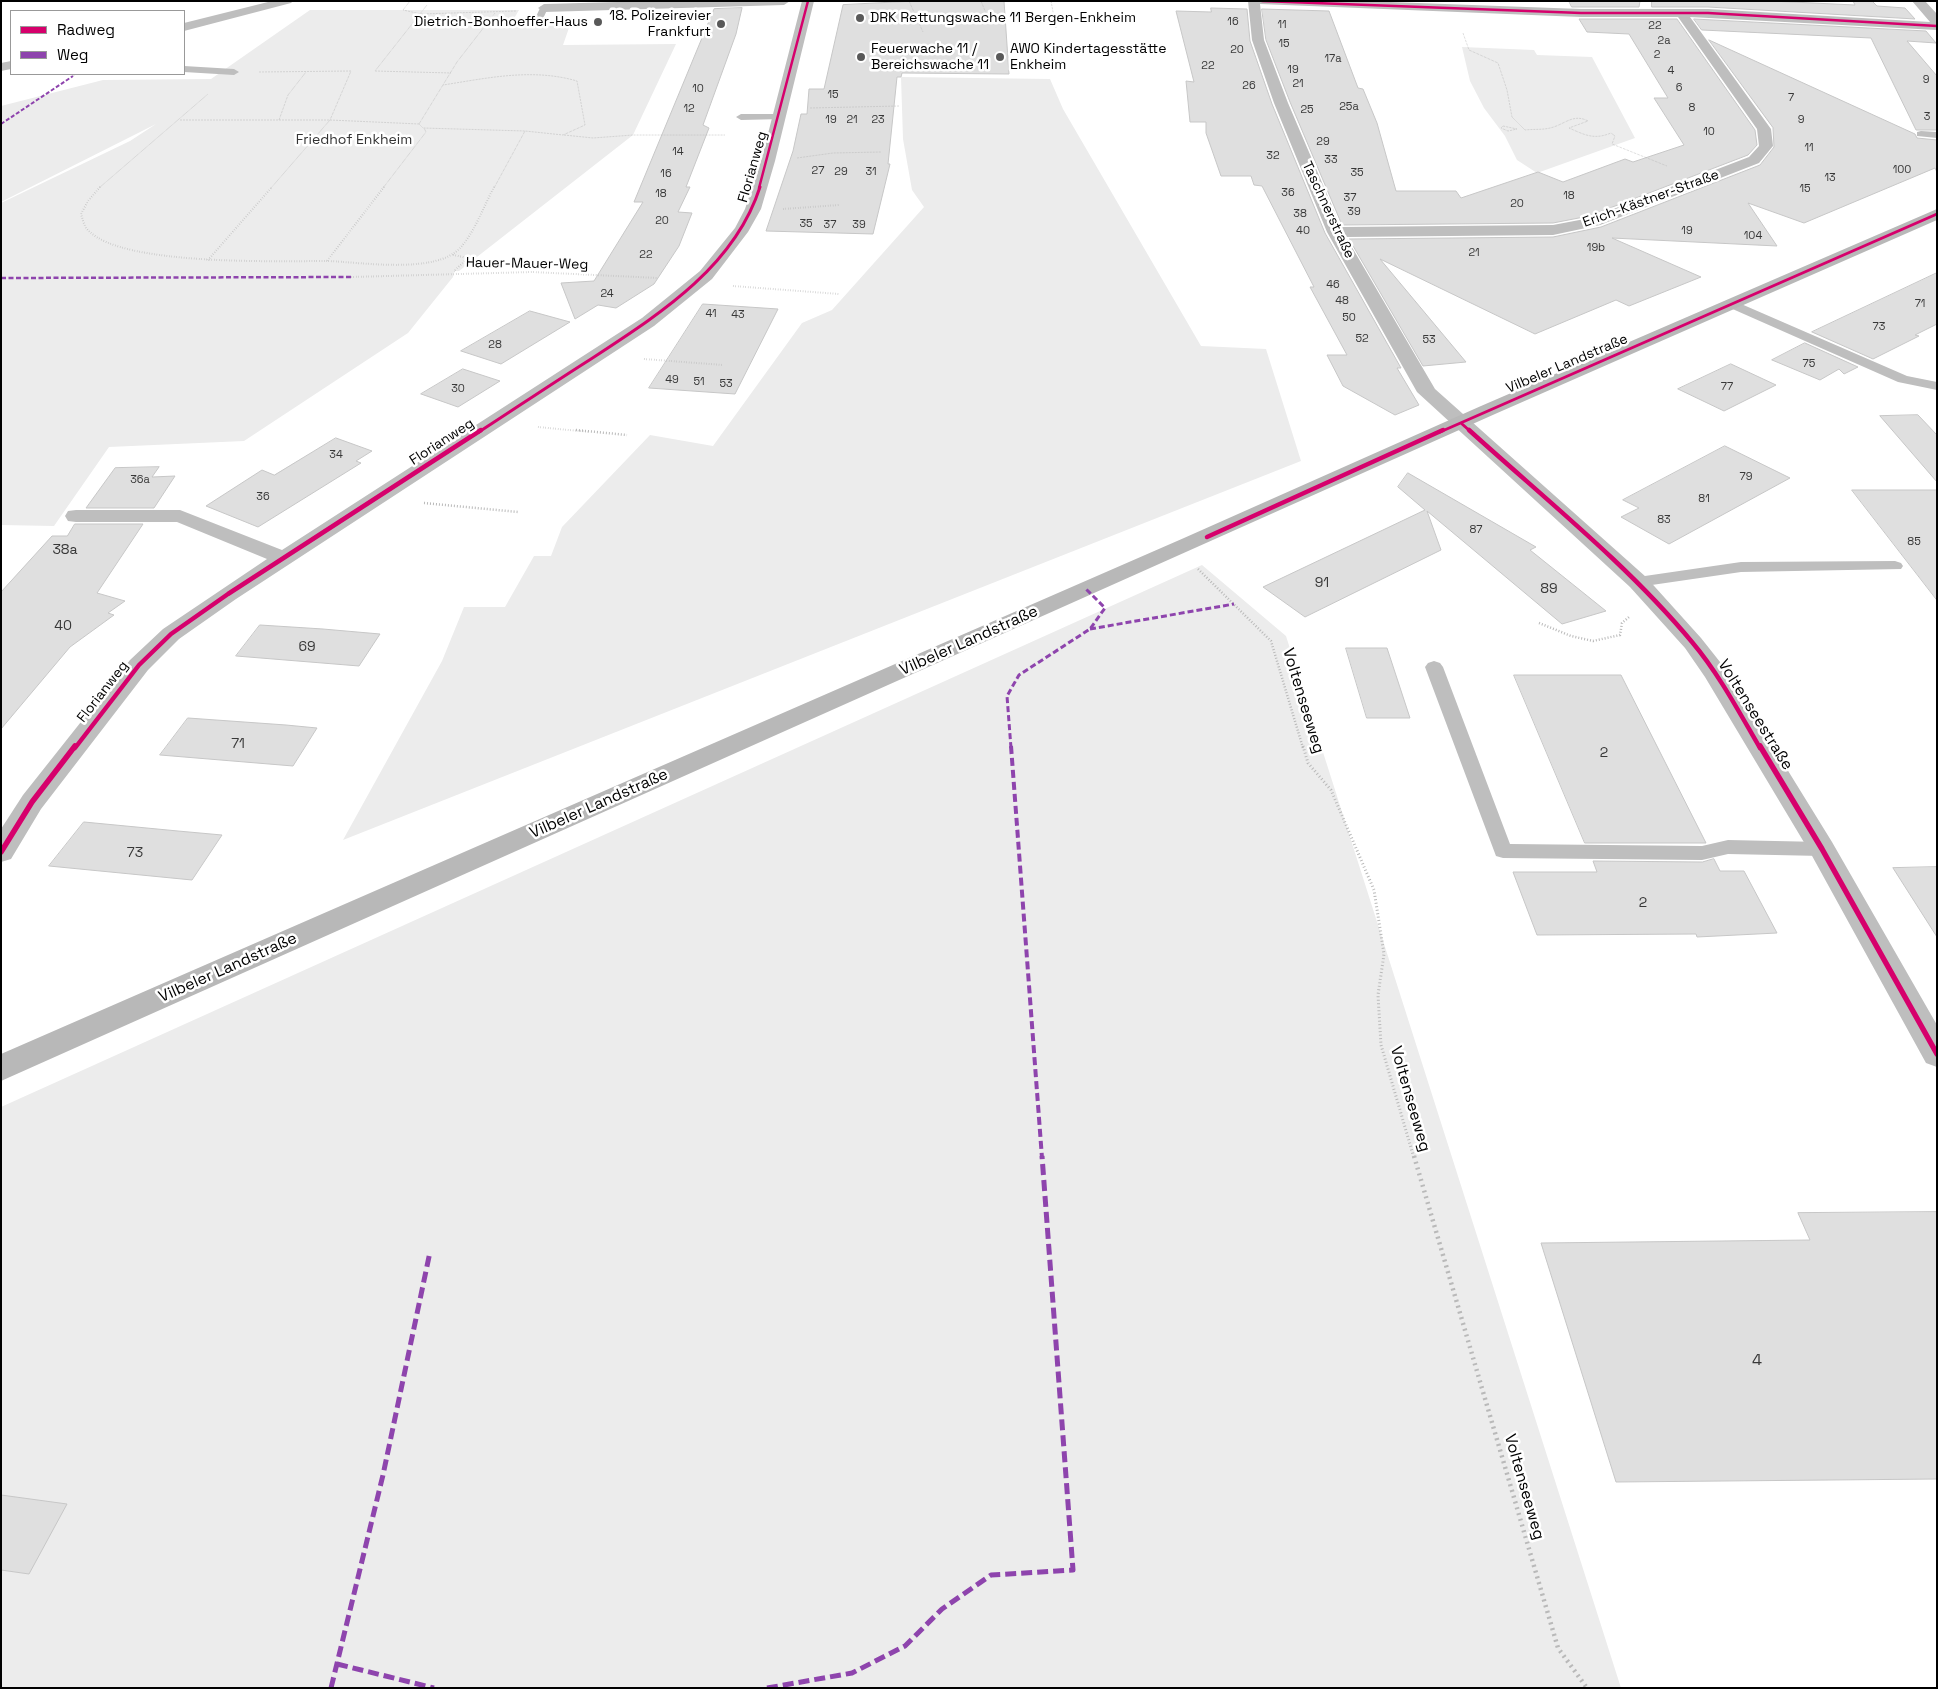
<!DOCTYPE html>
<html>
<head>
<meta charset="utf-8">
<style>
	body { margin:0 }
	#map { position:relative; width:1938px; height:1689px; overflow:hidden; background:#fff; font-family:"Space Grotesk",sans-serif }
	canvas { display:block }
	.frame { position:absolute; inset:0; border:2px solid #000; pointer-events:none }
	.legend { position:absolute; left:10px; top:10px; width:175px; height:65px; box-sizing:border-box; background:#fff; border:1px solid #999; margin:0; padding:6px 9px; list-style:none; font-size:15px; color:#000 }
	.legend li { display:flex; align-items:center; gap:10px; height:25px }
	.legend b { width:25px; border:1px solid #999 }
</style>
</head>
<body>
<div id="map">
<canvas width="1938" height="1689"></canvas>
<div class="frame"></div>
<ul class="legend">
<li><b style="height:6px;background:#d6006c"></b>Radweg</li>
<li><b style="height:6px;background:#8e44ad"></b>Weg</li>
</ul>
</div>
<script>
const c = document.querySelector('canvas').getContext('2d');
c.lineJoin = 'round';
function fill(path, color) {
  c.fillStyle = color;
  c.fill(path, 'evenodd');
}
function strokePath(path, color, width, dash) {
  c.strokeStyle = color;
  c.lineWidth = width;
  c.lineCap = dash ? 'butt' : 'round';
  c.setLineDash(dash || []);
  c.stroke(path);
}
function label(font, color, halo, rows, align = 'center') {
  c.font = font + ' "Space Grotesk",sans-serif';
  c.lineWidth = 5;
  c.setLineDash([]);
  c.textBaseline = 'middle';
  c.strokeStyle = halo;
  c.fillStyle = color;
  for (const [text, x, y, turn = 0] of rows) {
    c.save();
    c.translate(x, y);
    c.rotate((+turn || 0) * Math.PI / 180);
    c.textAlign = isNaN(turn) ? turn : align;
    if (halo) c.strokeText(text, 0, 0);
    c.fillText(text, 0, 0);
    c.restore();
  }
}
const green = new Path2D(`
	M 310,10 L 519,10 L 509,27 L 570,25 L 563,45 L 676,44 L 633,135 L 459,271 L 454,271 L 453,277 L 408,333 L 244,441 L 109,447 L 54,526 L 1,525 L 1,203 L 130,141 L 156,124 L 1,202 L 1,106 L 103,80 L 211,79 Z
	M 1462,47 L 1534,50 L 1537,55 L 1592,57 L 1635,138 L 1537,173 L 1517,160 L 1505,136 L 1484,108 L 1470,81 Z
	M 901,77 L 1050,79 L 1063,109 L 1201,346 L 1266,349 L 1301,461 L 343,840 L 442,661 L 464,607 L 505,607 L 534,556 L 551,556 L 562,527 L 650,435 L 713,446 L 802,323 L 832,310 L 924,207 L 912,190 L 903,139 Z
	M 1202,565 L 1286,636 L 1621,1688 L 1,1688 L 1,1107 Z`);
const building = new Path2D(`
	M 915,1 L 1004,1 L 1009,74 L 902,73 L 901,77 L 897,77 L 888,164 L 890,164 L 873,234 L 766,231 L 793,151 L 801,114 L 807,114 L 809,89 L 824,89 L 843,5 Z
	M 1569,1 L 1640,1 L 1639,7 L 1572,7 Z
	M 1652,1 L 1771,1 L 1855,5 L 1853,1 L 1872,1 L 1877,6 L 1905,8 L 1915,19 L 1708,7 L 1652,7 Z
	M 742,8 L 736,34 L 703,125 L 709,128 L 686,187 L 690,187 L 678,212 L 692,213 L 679,246 L 654,284 L 616,308 L 598,305 L 575,319 L 561,283 L 594,281 L 643,202 L 634,202 L 714,9 Z
	M 1211,8 L 1247,9 L 1250,41 L 1272,104 L 1325,233 L 1401,368 L 1397,368 L 1419,405 L 1395,415 L 1343,386 L 1327,355 L 1347,355 L 1310,287 L 1314,287 L 1262,186 L 1254,185 L 1251,176 L 1221,176 L 1206,133 L 1206,122 L 1190,122 L 1186,81 L 1194,82 L 1176,11 L 1211,12 Z
	M 1262,9 L 1329,11 L 1358,88 L 1363,89 L 1377,123 L 1396,191 L 1456,191 L 1461,198 L 1538,172 L 1563,182 L 1625,159 L 1633,162 L 1684,145 L 1654,98 L 1668,98 L 1629,34 L 1587,32 L 1579,19 L 1677,19 L 1755,130 L 1757,145 L 1748,155 L 1589,216 L 1553,223 L 1342,225 L 1290,102 L 1266,40 Z
	M 1694,19 L 1926,31 L 1936,43 L 1907,41 L 1937,76 L 1937,130 L 1916,130 L 1871,38 L 1702,30 Z
	M 1709,40 L 1915,134 L 1917,138 L 1937,140 L 1937,172 L 1935,168 L 1804,223 L 1748,203 L 1777,246 L 1612,238 L 1701,277 L 1629,306 L 1616,300 L 1535,334 L 1380,259 L 1466,362 L 1423,366 L 1349,239 L 1553,237 L 1601,227 L 1760,165 L 1774,147 L 1773,128 Z
	M 1937,273 L 1937,324 L 1915,335 L 1919,336 L 1873,359 L 1812,332 Z
	M 703,304 L 778,309 L 735,394 L 649,388 Z
	M 530,311 L 570,322 L 501,364 L 461,351 Z
	M 1805,343 L 1858,367 L 1844,374 L 1839,369 L 1820,380 L 1772,360 Z
	M 1731,364 L 1776,385 L 1724,411 L 1678,389 Z
	M 463,369 L 500,381 L 458,407 L 421,394 Z
	M 1918,415 L 1937,435 L 1937,482 L 1880,416 Z
	M 336,438 L 372,451 L 356,461 L 361,463 L 258,527 L 206,506 L 262,470 L 274,475 Z
	M 1725,446 L 1790,478 L 1669,544 L 1621,517 L 1639,508 L 1623,500 Z
	M 159,467 L 152,477 L 175,476 L 154,508 L 86,508 L 115,468 Z
	M 1408,473 L 1536,547 L 1530,550 L 1606,611 L 1562,624 L 1427,511 L 1441,550 L 1305,617 L 1263,587 L 1425,510 L 1398,487 Z
	M 1852,490 L 1937,490 L 1937,600 Z
	M 75,524 L 143,524 L 97,593 L 125,601 L 108,613 L 114,615 L 70,647 L 1,729 L 1,592 L 52,536 L 67,536 Z
	M 260,625 L 323,629 L 380,634 L 359,666 L 236,656 Z
	M 1346,648 L 1387,648 L 1410,718 L 1367,718 Z
	M 1514,675 L 1621,675 L 1706,843 L 1585,843 Z
	M 188,718 L 286,725 L 317,728 L 293,766 L 160,755 Z
	M 84,822 L 178,831 L 222,835 L 192,880 L 49,866 Z
	M 1714,859 L 1720,871 L 1744,871 L 1777,933 L 1697,937 L 1696,934 L 1537,935 L 1513,872 L 1597,872 L 1593,861 L 1702,862 Z
	M 1937,867 L 1937,937 L 1893,868 Z
	M 1937,1212 L 1937,1479 L 1616,1482 L 1541,1243 L 1810,1240 L 1798,1213 Z
	M 1,1495 L 67,1504 L 29,1574 L 1,1570 Z`);
const pathFar4 = new Path2D(`
	M 410,1 L 403,10 L 421,14 L 516,11
	M 909,1 L 923,32
	M 981,1 L 990,23
	M 1051,1 L 1056,28
	M 427,5 L 375,71 L 451,73
	M 1463,33 L 1469,50 L 1498,63 L 1507,90 L 1512,117 L 1525,130 C 1533,129 1542,130 1550,128 C 1564,125 1573,113 1588,121 L 1569,128 C 1585,135 1594,140 1611,133 L 1615,136 L 1612,144 L 1667,166
	M 259,72 L 351,71 L 330,120 L 271,188
	M 73,76 L 76,74
	M 810,108 L 899,106
	M 180,120 L 330,120 L 419,124 L 423,128 L 525,131 L 563,135 L 585,125 L 577,81 C 532,68 488,78 443,85
	M 279,120 L 288,95 L 306,72
	M 419,124 L 457,62 L 495,13
	M 1503,126 L 1517,129 L 1508,131 L 1501,128 Z
	M 564,135 L 593,138 L 633,135 L 725,135
	M 797,158 L 833,153 L 881,152
	M 99,188 L 208,94
	M 383,188 L 426,132 L 424,128
	M 494,188 L 525,131`);
const pathFar3 = new Path2D(`
	M 100,187 L 88,201 L 81,214 C 83,220 84,227 89,231 C 123,266 278,261 327,261
	M 384,187 L 327,261 C 361,262 437,275 461,247 C 475,231 484,206 494,187
	M 783,209 L 839,205
	M 453,255 L 468,258 L 454,271 L 457,272
	M 208,260 L 272,187
	M 351,277 L 532,272 L 658,278
	M 733,286 L 839,294
	M 644,359 L 723,365
	M 538,427 L 590,432`);
const pathFar2 = new Path2D(`
	M 576,430 L 627,435
	M 424,503 L 518,512
	M 1198,569 L 1271,641 L 1303,748
	M 1539,623 L 1571,636 L 1593,641 L 1620,635 L 1622,623 L 1629,617`);
const pathFar1 = new Path2D(`
	M 1303,746 L 1308,763 L 1331,790 L 1374,890 L 1384,954 L 1378,995 L 1381,1045 L 1414,1158`);
const path = new Path2D(`
	M 1414,1156 L 1558,1648 L 1587,1688`);
const lane = new Path2D(`
	M 541,6 L 548,8 L 540,25 L 534,25 L 533,23 Z
	M 184,66 L 234,69 L 239,72 L 234,75 L 184,72 Z
	M 779,114 L 783,115 L 783,119 L 741,120 L 736,117 L 741,114 Z
	M 1921,131 L 1937,132 L 1937,138 L 1917,136 L 1917,132 Z
	M 1732,300 L 1907,376 L 1937,382 L 1937,390 L 1898,382 L 1728,307 L 1726,304 L 1728,301 Z
	M 1895,561 L 1901,563 L 1903,566 L 1901,569 L 1741,572 L 1638,587 L 1632,585 L 1630,582 L 1632,579 L 1638,577 L 1741,562 Z
	M 1434,661 L 1440,663 L 1443,667 L 1510,844 L 1702,846 L 1728,840 L 1822,842 L 1829,844 L 1832,849 L 1829,854 L 1822,856 L 1728,854 L 1702,860 L 1503,858 L 1496,856 L 1425,667 L 1428,663 Z`);
const street = new Path2D(`
	M 272,1 L 293,1 L 291,3 L 184,31 L 184,23 Z
	M 654,1 L 790,1 L 784,5 L 544,12 L 538,8 L 544,4 Z
	M 802,1 L 814,1 L 775,161 L 761,209 L 748,232 L 712,279 L 654,326 L 236,599 L 179,639 L 148,670 L 41,809 L 11,859 L 1,862 L 1,829 L 23,795 L 130,660 L 163,629 L 267,559 L 177,522 L 76,522 L 68,521 L 65,516 L 68,511 L 76,510 L 180,510 L 282,550 L 642,318 L 700,271 L 735,228 L 745,209 L 761,161 Z
	M 1248,1 L 1363,1 L 1581,9 L 1708,9 L 1930,22 L 1912,1 L 1925,1 L 1937,14 L 1937,30 L 1690,17 L 1771,129 L 1773,146 L 1759,163 L 1600,225 L 1553,235 L 1346,237 L 1435,389 L 1646,577 L 1701,638 L 1724,667 L 1832,842 L 1937,1025 L 1937,1067 L 1926,1063 L 1811,854 L 1705,677 L 1685,648 L 1630,587 L 1417,392 L 1327,232 L 1274,103 L 1252,40 ZM 1260,4 L 1581,17 L 1678,17 L 1757,129 L 1759,146 L 1749,157 L 1590,218 L 1553,225 L 1341,227 L 1288,103 L 1264,40 Z
	M 11,61 L 11,69 L 1,71 L 1,63 Z`);
const secondary = new Path2D(`
	M 1937,209 L 1937,220 L 1495,414 L 1,1081 L 1,1054 L 1184,538 L 1481,406 Z`);
const quietFar4 = new Path2D(`
	M 1,124 L 73,76`);
const quietFar3 = new Path2D(`
	M 1,278 L 351,277`);
const quietFar2 = new Path2D(`
	M 1090,629 L 1234,604
	M 1011,748 L 1007,696 L 1019,675 L 1090,629 L 1105,608 L 1086,589`);
const quietFar1 = new Path2D(`
	M 1011,746 L 1042,1158`);
const quiet = new Path2D(`
	M 337,1664 L 434,1688
	M 331,1688 L 383,1475 L 430,1252
	M 767,1688 L 852,1673 L 905,1646 L 942,1609 L 991,1575 L 1073,1570 L 1042,1156`);
const cyclewayFar3 = new Path2D(`
	M 1262,1 L 1581,13 L 1708,13 L 1937,26
	M 759,188 L 808,1`);
const cyclewayFar2 = new Path2D(`
	M 1461,423 L 1471,432
	M 479,432 C 516,408 553,383 591,359 C 658,315 734,268 760,187
	M 1440,432 L 1937,214`);
const cyclewayFar1 = new Path2D(`
	M 1469,430 C 1545,499 1627,564 1692,642 C 1719,674 1739,712 1760,748
	M 1207,537 L 1443,430
	M 75,748 L 139,665 L 171,634 L 228,594 L 481,430`);
const cycleway = new Path2D(`
	M 1760,746 L 1822,849 L 1937,1054
	M 1,852 L 32,802 L 75,746`);
const markers = [
	[860,18,5,"#595959"],
	[598,22,5,"#595959"],
	[721,24,5,"#595959"],
	[861,57,5,"#595959"],
	[1000,57,5,"#595959"]
];
const farNumbernames = [
	["16",1233,22],
	["11",1282,25],
	["22",1655,26],
	["2a",1664,41],
	["15",1284,44],
	["20",1237,50],
	["2",1657,55],
	["17a",1333,59],
	["22",1208,66],
	["19",1293,70],
	["4",1671,71],
	["9",1926,80],
	["21",1298,84],
	["26",1249,86],
	["6",1679,88],
	["10",698,89],
	["15",833,95],
	["7",1791,98],
	["25a",1349,107],
	["8",1692,108],
	["12",689,109],
	["25",1307,110],
	["3",1927,117],
	["19",831,120],
	["21",852,120],
	["23",878,120],
	["9",1801,120],
	["10",1709,132],
	["29",1323,142],
	["11",1809,148],
	["14",678,152],
	["32",1273,156],
	["33",1331,160],
	["100",1902,170],
	["27",818,171],
	["29",841,172],
	["31",871,172],
	["35",1357,173],
	["16",666,174],
	["13",1830,178],
	["15",1805,189],
	["36",1288,193],
	["18",661,194],
	["18",1569,196],
	["37",1350,198],
	["20",1517,204],
	["39",1354,212],
	["38",1300,214],
	["20",662,221],
	["35",806,224],
	["37",830,225],
	["39",859,225],
	["40",1303,231],
	["19",1687,231],
	["104",1753,236],
	["19b",1596,248],
	["21",1474,253],
	["22",646,255],
	["46",1333,285],
	["24",607,294],
	["48",1342,301],
	["71",1920,304],
	["41",711,314],
	["43",738,315],
	["50",1349,318],
	["73",1879,327],
	["52",1362,339],
	["53",1429,340],
	["28",495,345],
	["75",1809,364],
	["49",672,380],
	["51",699,382],
	["53",726,384],
	["77",1727,387],
	["30",458,389],
	["34",336,455],
	["79",1746,477],
	["36a",140,480],
	["36",263,497],
	["81",1704,499],
	["83",1664,520],
	["87",1476,530],
	["85",1914,542]
];
const farPoinames = [
	["18. Polizeirevier",711,16,"right"],
	["Frankfurt",711,32,"right"],
	["DRK Rettungswache 11 Bergen-Enkheim",870,18],
	["Dietrich-Bonhoeffer-Haus",588,22,"right"],
	["Feuerwache 11 /",871,49],
	["Bereichswache 11",871,65],
	["AWO Kindertagesstätte",1010,49],
	["Enkheim",1010,65]
];
const farParknames = [
	["Friedhof Enkheim",354,140]
];
const farStreetnames = [
	["Florianweg",753,167,-74],
	["Erich-Kästner-Straße",1651,199,-20],
	["Taschnerstraße",1328,210,65],
	["Hauer-Mauer-Weg",527,264,1],
	["Vilbeler Landstraße",1567,364,-23],
	["Florianweg",442,442,-33],
	["Florianweg",103,692,-52]
];
const numberNames = [
	["38a",65,550],
	["91",1322,583],
	["89",1549,589],
	["40",63,626],
	["69",307,647],
	["71",238,744],
	["2",1604,753],
	["73",135,853],
	["2",1643,903]
];
const streetNames = [
	["Vilbeler Landstraße",969,641,-24],
	["Voltenseeweg",1303,701,73],
	["Voltenseestraße",1755,715,58],
	["Vilbeler Landstraße",599,804,-24],
	["Vilbeler Landstraße",228,968,-24],
	["Voltenseeweg",1410,1099,74],
	["Voltenseeweg",1524,1487,74]
];
const nearNumbernames = [
	["4",1757,1361]
];
fill(green, '#ececec');
fill(building, '#dfdfdf');
strokePath(building, '#c7c7c7', 1);
strokePath(pathFar4, '#b9b9b9', 1, [0.5, 1]);
strokePath(pathFar3, '#b9b9b9', 2, [0.5, 2]);
strokePath(pathFar2, '#b9b9b9', 2.5, [1, 2]);
strokePath(pathFar1, '#b9b9b9', 3, [1, 2.5]);
strokePath(path, '#b9b9b9', 4.5, [2, 4]);
fill(lane, '#bebebe');
fill(street, '#bebebe');
fill(secondary, '#b8b8b8');
strokePath(quietFar4, '#8e44ad', 2, [4, 2]);
strokePath(quietFar3, '#8e44ad', 2.5, [5, 2.5]);
strokePath(quietFar2, '#8e44ad', 3, [6, 3]);
strokePath(quietFar1, '#8e44ad', 4, [8, 4]);
strokePath(quiet, '#8e44ad', 5, [11, 5]);
strokePath(cyclewayFar3, '#d6006c', 2.5);
strokePath(cyclewayFar2, '#d6006c', 3);
strokePath(cyclewayFar1, '#d6006c', 4.5);
strokePath(cycleway, '#d6006c', 5.5);
for (const [x, y, r, color] of markers) {
  const dot = new Path2D();
  dot.arc(x, y, r, 0, 2 * Math.PI);
  c.fillStyle = color;
  c.fill(dot);
  strokePath(dot, '#fff', 2);
}
label('11px', '#383838', null, farNumbernames);
label('14px', '#000', '#fff', farPoinames, 'left');
label('14px', '#333', '#fff', farParknames);
label('14px', '#000', '#fff', farStreetnames);
label('14px', '#383838', null, numberNames);
label('16px', '#000', '#fff', streetNames);
label('16px', '#383838', null, nearNumbernames);
</script>
</body>
</html>
